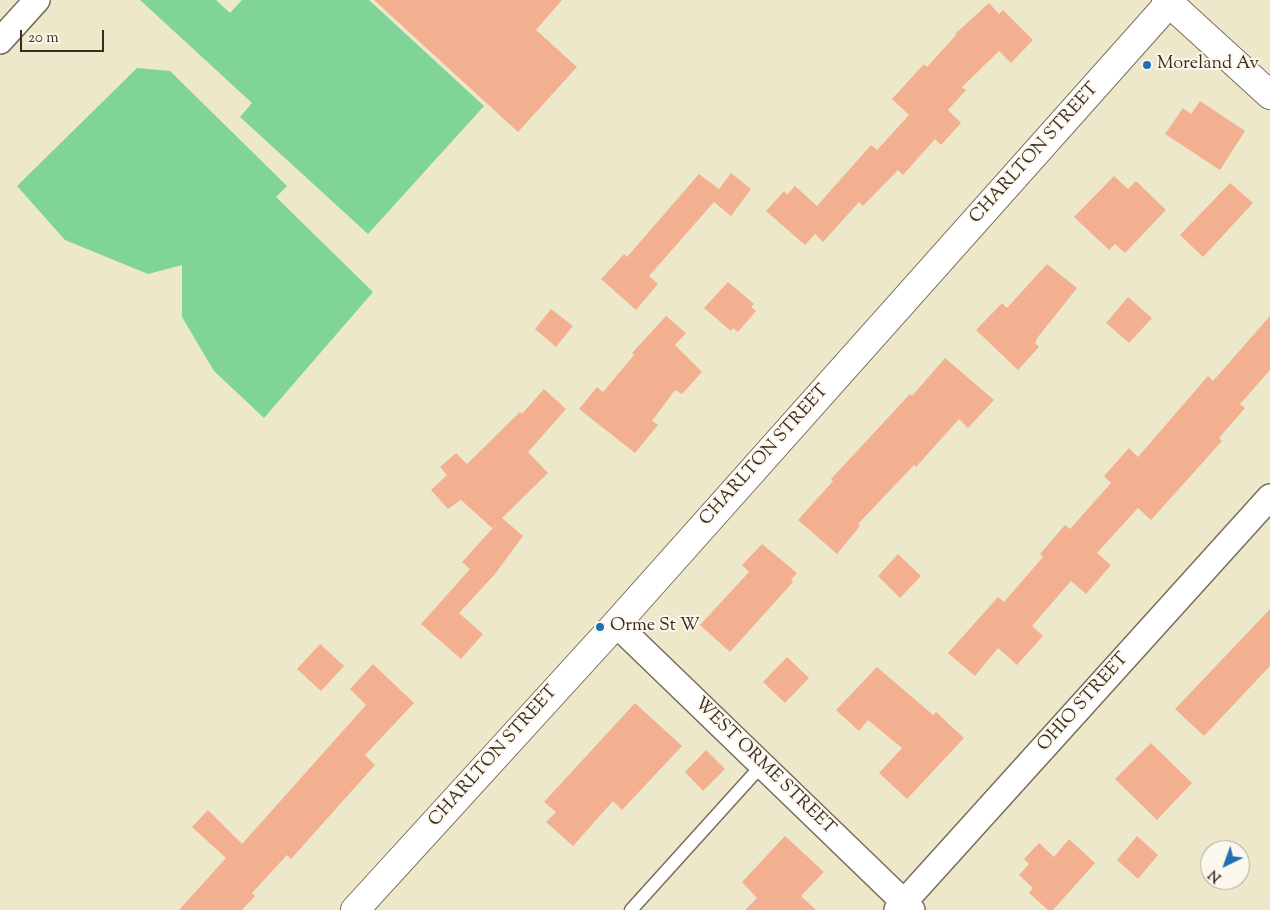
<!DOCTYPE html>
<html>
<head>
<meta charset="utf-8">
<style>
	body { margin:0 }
	#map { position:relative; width:1270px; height:910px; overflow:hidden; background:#eee8cb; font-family:"Sorts Mill Goudy",serif }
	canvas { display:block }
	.north { position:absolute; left:1200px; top:840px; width:50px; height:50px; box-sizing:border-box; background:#fbf7ec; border:1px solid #aea59a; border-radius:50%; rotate:222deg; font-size:14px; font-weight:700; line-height:20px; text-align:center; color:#3b2a1e }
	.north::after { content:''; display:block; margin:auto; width:18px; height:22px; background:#1f6fb2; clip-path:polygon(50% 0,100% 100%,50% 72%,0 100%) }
	.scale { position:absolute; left:20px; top:30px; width:84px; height:22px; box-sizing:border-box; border:2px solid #3b2a1e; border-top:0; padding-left:6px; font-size:15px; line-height:18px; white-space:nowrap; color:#3b2a1e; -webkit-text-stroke:4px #fbf7ec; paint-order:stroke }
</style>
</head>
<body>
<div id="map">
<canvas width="1270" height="910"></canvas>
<div class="north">N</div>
<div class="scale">20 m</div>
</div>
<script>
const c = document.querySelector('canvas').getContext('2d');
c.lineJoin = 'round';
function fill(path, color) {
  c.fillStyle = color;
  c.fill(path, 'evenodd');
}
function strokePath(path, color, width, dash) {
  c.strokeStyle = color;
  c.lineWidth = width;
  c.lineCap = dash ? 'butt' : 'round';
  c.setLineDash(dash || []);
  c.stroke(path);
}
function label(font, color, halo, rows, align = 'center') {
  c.font = font + ' "Sorts Mill Goudy",serif';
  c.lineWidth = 4;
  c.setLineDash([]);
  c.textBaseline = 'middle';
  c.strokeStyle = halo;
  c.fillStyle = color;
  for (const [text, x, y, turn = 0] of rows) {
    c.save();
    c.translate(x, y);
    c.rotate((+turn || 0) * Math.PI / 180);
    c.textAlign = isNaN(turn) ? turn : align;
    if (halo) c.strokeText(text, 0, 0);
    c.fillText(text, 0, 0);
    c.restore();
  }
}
const green = new Path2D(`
	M 140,0 L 216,0 L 230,13 L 242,0 L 369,0 L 484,106 L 368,234 L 240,117 L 252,103 Z
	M 137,68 L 170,71 L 287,186 L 276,197 L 373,292 L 264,418 L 214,371 L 182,317 L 182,265 L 148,274 L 65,240 L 17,186 Z`);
const building = new Path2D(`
	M 374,0 L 562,0 L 536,30 L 577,67 L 518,132 Z
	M 989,3 L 999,14 L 1003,10 L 1033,40 L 1011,63 L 999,51 L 962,87 L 966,90 L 948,110 L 961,123 L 941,145 L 935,139 L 903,175 L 898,170 L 863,206 L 859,202 L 823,242 L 815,234 L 805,245 L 766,211 L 784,191 L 787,195 L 795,186 L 817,206 L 871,145 L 877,150 L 909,115 L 892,99 L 924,64 L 927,67 L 956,35 L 955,34 Z
	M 1200,101 L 1245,131 L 1220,170 L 1165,134 L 1183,108 L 1191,114 Z
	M 731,173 L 751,189 L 731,216 L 714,202 L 649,276 L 658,284 L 636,310 L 601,279 L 624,254 L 627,257 L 699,174 L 719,189 Z
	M 1114,176 L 1128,189 L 1136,181 L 1166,210 L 1125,253 L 1115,244 L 1109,250 L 1074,217 Z
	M 1230,183 L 1253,203 L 1203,257 L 1180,235 Z
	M 1047,264 L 1077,288 L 1038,337 L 1035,343 L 1039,347 L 1018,370 L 976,330 L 1002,303 L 1007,308 Z
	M 728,282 L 754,304 L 751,307 L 756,311 L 738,332 L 733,328 L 731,331 L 704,308 Z
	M 1128,297 L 1152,318 L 1129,343 L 1106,323 Z
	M 551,309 L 573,326 L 556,347 L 535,329 Z
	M 666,316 L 686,333 L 675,345 L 702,372 L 682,394 L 675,390 L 652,421 L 658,425 L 635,453 L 579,409 L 597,387 L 603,392 L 634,355 L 632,353 Z
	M 1270,316 L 1270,370 L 1240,404 L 1245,408 L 1219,438 L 1222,441 L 1151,520 L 1138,508 L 1097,553 L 1111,565 L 1086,594 L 1071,581 L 1032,626 L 1043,636 L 1017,665 L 998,648 L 975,676 L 948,653 L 998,597 L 1004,602 L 1043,557 L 1040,554 L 1065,525 L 1070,529 L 1111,483 L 1104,476 L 1129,448 L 1138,457 L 1208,376 L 1213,381 Z
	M 945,358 L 994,400 L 968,428 L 959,419 L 916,467 L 914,465 L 858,524 L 860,526 L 837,554 L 798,520 L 833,481 L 831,479 L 910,394 L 912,396 Z
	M 544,389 L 566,409 L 528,452 L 548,473 L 502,518 L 523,536 L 495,574 L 459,613 L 483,634 L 461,659 L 421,624 L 470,569 L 462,562 L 501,519 L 492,528 L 461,500 L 448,509 L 431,490 L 447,475 L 440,467 L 456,453 L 467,464 L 520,412 L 522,414 Z
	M 762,544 L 797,573 L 791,580 L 793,582 L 730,652 L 700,625 L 749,572 L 742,565 Z
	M 898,554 L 921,576 L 900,598 L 878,576 Z
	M 1270,609 L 1270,666 L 1204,736 L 1175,709 Z
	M 320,644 L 344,666 L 321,691 L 297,669 Z
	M 787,657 L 809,678 L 785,703 L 763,682 Z
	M 373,664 L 414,703 L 365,755 L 375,765 L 291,859 L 287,855 L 252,893 L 255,896 L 242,910 L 179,910 L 226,858 L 192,827 L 208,810 L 242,844 L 366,705 L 350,689 Z
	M 877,667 L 933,715 L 936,712 L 964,738 L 907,799 L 879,773 L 902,748 L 868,720 L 859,731 L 836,710 Z
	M 635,703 L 682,746 L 622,810 L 613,801 L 573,846 L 546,822 L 556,812 L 544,802 Z
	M 1151,743 L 1192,783 L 1157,820 L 1115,779 Z
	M 706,750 L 725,769 L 703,791 L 685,772 Z
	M 785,836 L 824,872 L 801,896 L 816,910 L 745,910 L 757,898 L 742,882 Z
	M 1137,836 L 1158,855 L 1138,879 L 1117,860 Z
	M 1069,839 L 1095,863 L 1053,910 L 1048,910 L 1029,893 L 1033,888 L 1019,875 L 1029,864 L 1024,859 L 1039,843 L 1054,857 Z`);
const service = new Path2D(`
	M 631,910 L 762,765`);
const minor = new Path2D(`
	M 0,41 L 37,0
	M 616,624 L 912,910
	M 897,910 L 1270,497`);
const tertiary = new Path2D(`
	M 1166,0 L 1270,95
	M 355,910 L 616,624 L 1172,0`);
const markers = [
	[1147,65,5,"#1f6fb2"],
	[600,627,5,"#1f6fb2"]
];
const poiNames = [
	["Moreland Av",1157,65],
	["Orme St W",610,627]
];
const streetNames = [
	["CHARLTON STREET",1035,154,-48],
	["CHARLTON STREET",765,456,-48],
	["OHIO STREET",1084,703,-48],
	["CHARLTON STREET",494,757,-48],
	["WEST ORME STREET",764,767,44]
];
fill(green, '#81d497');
fill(building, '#f2b091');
strokePath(service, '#7a6c5b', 15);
strokePath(minor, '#7a6c5b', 28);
strokePath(tertiary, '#7a6c5b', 30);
strokePath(service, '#fff', 12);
strokePath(minor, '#fff', 25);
strokePath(tertiary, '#fff', 28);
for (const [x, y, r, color] of markers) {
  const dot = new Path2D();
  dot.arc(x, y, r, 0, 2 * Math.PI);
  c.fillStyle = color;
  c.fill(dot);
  strokePath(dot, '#fbf7ec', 2);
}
label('18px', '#3b2a1e', '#fbf7ec', poiNames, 'left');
label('18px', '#3b2a1e', '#fbf7ec', streetNames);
</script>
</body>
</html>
